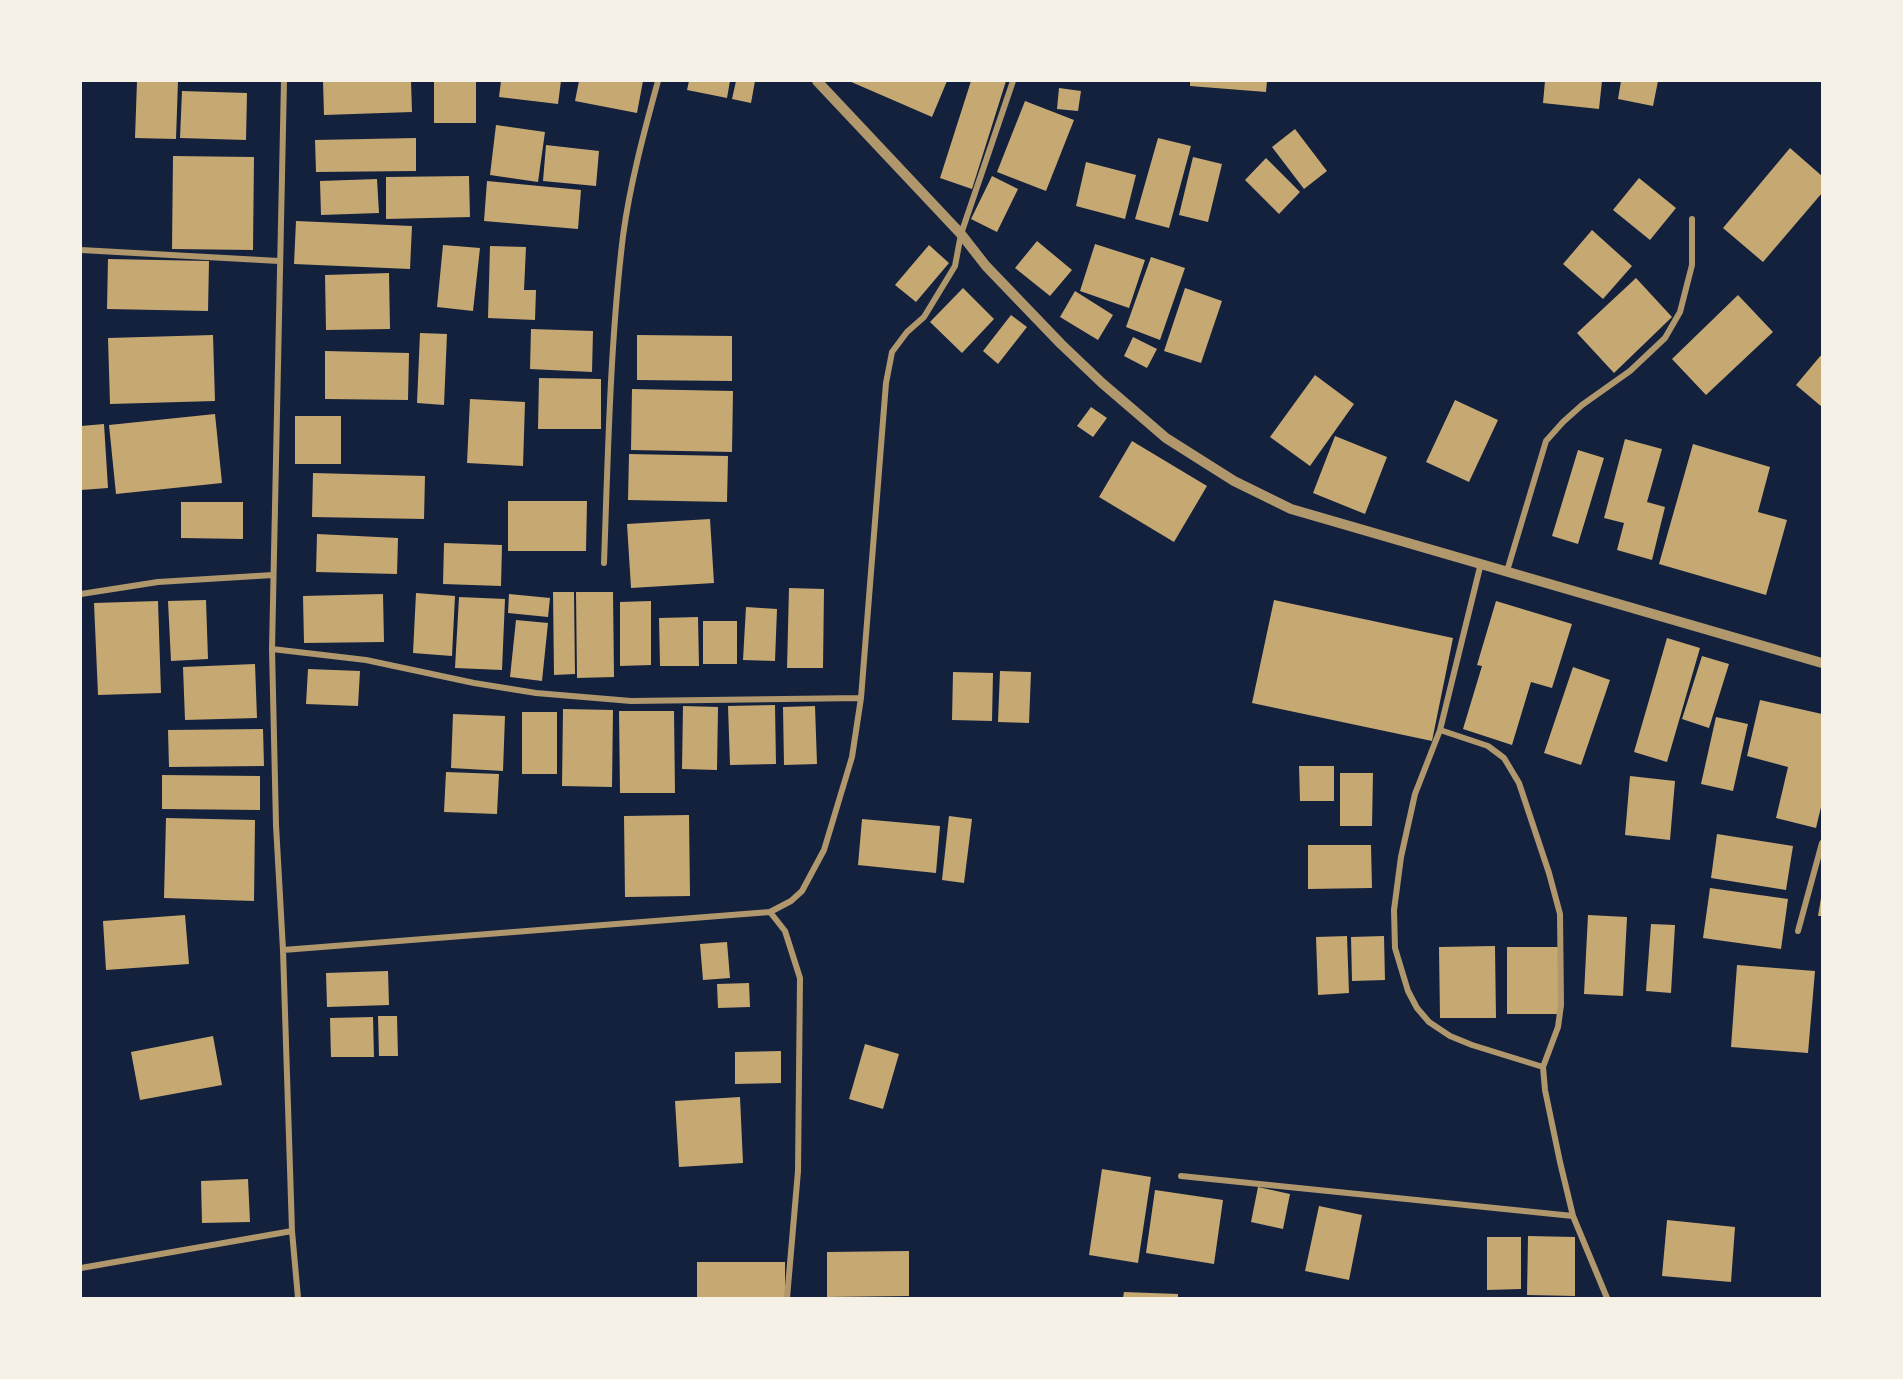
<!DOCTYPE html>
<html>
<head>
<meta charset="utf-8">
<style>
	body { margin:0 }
	#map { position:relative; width:1903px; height:1379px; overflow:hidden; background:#14213d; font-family:"Archivo Narrow",sans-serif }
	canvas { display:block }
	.frame { position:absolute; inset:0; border:82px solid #f6f1e7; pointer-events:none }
</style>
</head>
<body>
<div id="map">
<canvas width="1903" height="1379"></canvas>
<div class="frame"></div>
</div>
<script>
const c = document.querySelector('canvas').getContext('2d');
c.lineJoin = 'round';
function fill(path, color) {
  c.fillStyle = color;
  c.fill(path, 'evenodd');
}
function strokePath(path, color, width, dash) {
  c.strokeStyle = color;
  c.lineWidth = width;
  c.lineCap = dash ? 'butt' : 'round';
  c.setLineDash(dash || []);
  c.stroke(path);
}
const building = new Path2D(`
	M 137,81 L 178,81 L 176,139 L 135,138 Z
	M 323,81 L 411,81 L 412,112 L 324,115 Z
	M 434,81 L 476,81 L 476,123 L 434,123 Z
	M 501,81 L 561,81 L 558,104 L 499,97 Z
	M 579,81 L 643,81 L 637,113 L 575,101 Z
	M 689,81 L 730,81 L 727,98 L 687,90 Z
	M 736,81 L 755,81 L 751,103 L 732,99 Z
	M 849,81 L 947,81 L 932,117 Z
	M 971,81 L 1006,81 L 972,189 L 940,178 Z
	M 1190,81 L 1267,81 L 1266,92 L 1190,86 Z
	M 1545,81 L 1602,81 L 1599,109 L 1543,103 Z
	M 1621,81 L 1658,81 L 1653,106 L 1618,99 Z
	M 1059,88 L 1081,91 L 1078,111 L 1057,109 Z
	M 182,91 L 247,93 L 246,140 L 180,138 Z
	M 1025,101 L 1074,120 L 1046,191 L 997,172 Z
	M 496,125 L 545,132 L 538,182 L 490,175 Z
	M 1295,129 L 1327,171 L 1304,189 L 1272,147 Z
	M 416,138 L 416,171 L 316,172 L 315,140 Z
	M 1158,138 L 1191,146 L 1169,228 L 1135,219 Z
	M 546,145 L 599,151 L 596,186 L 543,181 Z
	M 1790,148 L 1822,176 L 1822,193 L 1763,262 L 1723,228 Z
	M 173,156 L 254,157 L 253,250 L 172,249 Z
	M 1193,157 L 1222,164 L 1208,222 L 1179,215 Z
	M 1266,158 L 1300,192 L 1279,214 L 1245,180 Z
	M 1086,162 L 1136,175 L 1125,219 L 1076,206 Z
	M 469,176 L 470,217 L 386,219 L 386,177 Z
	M 992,176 L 1018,189 L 997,232 L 971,219 Z
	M 1639,178 L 1676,208 L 1650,240 L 1613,210 Z
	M 377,179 L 379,213 L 321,215 L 320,181 Z
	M 487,181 L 581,190 L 578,229 L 484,221 Z
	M 296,221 L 412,226 L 410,269 L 294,264 Z
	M 1592,230 L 1632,266 L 1603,299 L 1563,264 Z
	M 1037,241 L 1072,270 L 1050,296 L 1015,268 Z
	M 1095,244 L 1145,260 L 1129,308 L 1080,291 Z
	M 443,245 L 480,248 L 473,311 L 437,307 Z
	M 929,245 L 949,263 L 916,302 L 895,285 Z
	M 490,246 L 526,247 L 524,290 L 536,290 L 535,320 L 488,318 Z
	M 1151,257 L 1185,268 L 1160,340 L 1126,327 Z
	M 108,259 L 209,261 L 208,311 L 107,309 Z
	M 389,273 L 390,329 L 326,330 L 325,275 Z
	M 1636,278 L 1672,317 L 1614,373 L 1577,333 Z
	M 963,288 L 994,319 L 962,353 L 930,322 Z
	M 1185,288 L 1222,301 L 1201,363 L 1164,351 Z
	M 1075,291 L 1113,315 L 1098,340 L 1060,317 Z
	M 1738,295 L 1773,332 L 1706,395 L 1672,359 Z
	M 1011,315 L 1027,327 L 998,364 L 983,351 Z
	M 531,329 L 593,331 L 592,372 L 530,369 Z
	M 420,333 L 447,334 L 444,405 L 417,403 Z
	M 213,335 L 215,401 L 110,404 L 108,338 Z
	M 637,335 L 732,336 L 732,381 L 637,380 Z
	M 1133,337 L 1157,349 L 1147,368 L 1124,356 Z
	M 325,351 L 409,353 L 408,400 L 325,399 Z
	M 1822,354 L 1822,407 L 1796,385 Z
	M 1315,375 L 1354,404 L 1310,466 L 1270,437 Z
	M 539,378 L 601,379 L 601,429 L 538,429 Z
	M 632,389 L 733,391 L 732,452 L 631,450 Z
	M 470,399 L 525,402 L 523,466 L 467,463 Z
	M 1455,400 L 1498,420 L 1469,482 L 1426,462 Z
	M 1091,407 L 1107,418 L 1093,437 L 1077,426 Z
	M 215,414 L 222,483 L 116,494 L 109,425 Z
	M 295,416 L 341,416 L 341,464 L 295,464 Z
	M 104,424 L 108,488 L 81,490 L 81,426 Z
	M 1335,436 L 1387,457 L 1365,514 L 1313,493 Z
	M 1625,439 L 1662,449 L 1647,502 L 1665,507 L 1652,560 L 1617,550 L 1624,523 L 1604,518 Z
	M 1132,441 L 1207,486 L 1174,542 L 1099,497 Z
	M 1693,444 L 1770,467 L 1758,512 L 1787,520 L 1766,595 L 1659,564 Z
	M 1578,450 L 1604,458 L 1578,544 L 1552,536 Z
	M 629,454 L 728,456 L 727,502 L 628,500 Z
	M 313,473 L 425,476 L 424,519 L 312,517 Z
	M 508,501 L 587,501 L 586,551 L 508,551 Z
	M 181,502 L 243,502 L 243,539 L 181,538 Z
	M 710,519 L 714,583 L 631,588 L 627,524 Z
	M 317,534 L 398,538 L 397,574 L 316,572 Z
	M 444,543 L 502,545 L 501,586 L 443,584 Z
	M 789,588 L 824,589 L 823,668 L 787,668 Z
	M 553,592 L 574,592 L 575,674 L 554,675 Z
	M 576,592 L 613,592 L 614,677 L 577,678 Z
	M 416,593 L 455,596 L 452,656 L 413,653 Z
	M 383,594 L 384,642 L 304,643 L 303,596 Z
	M 509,594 L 550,598 L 548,617 L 508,613 Z
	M 459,597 L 505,599 L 502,670 L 455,668 Z
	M 206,600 L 208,659 L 171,661 L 168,601 Z
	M 1274,600 L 1453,638 L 1432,741 L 1252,703 Z
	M 158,601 L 161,693 L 98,695 L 94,603 Z
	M 651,601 L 651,665 L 620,666 L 620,602 Z
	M 1496,601 L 1572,624 L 1552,688 L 1531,682 L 1512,745 L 1463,729 L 1482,666 L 1477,665 Z
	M 746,607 L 777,609 L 775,661 L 743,660 Z
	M 698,617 L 699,666 L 660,666 L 659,618 Z
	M 516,620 L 548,623 L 542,681 L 510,677 Z
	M 703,621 L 737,621 L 737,664 L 703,664 Z
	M 1667,638 L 1700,648 L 1667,762 L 1634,752 Z
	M 1702,656 L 1729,664 L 1709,728 L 1682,719 Z
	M 255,664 L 257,718 L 185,720 L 183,667 Z
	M 1573,667 L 1610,680 L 1581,765 L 1544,753 Z
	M 308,669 L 360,671 L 358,706 L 306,704 Z
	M 1000,671 L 1031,672 L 1029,723 L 998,722 Z
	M 953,672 L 993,673 L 992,721 L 952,720 Z
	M 1760,700 L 1822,714 L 1822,803 L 1816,828 L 1776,818 L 1788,767 L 1747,756 Z
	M 775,705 L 776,764 L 730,765 L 728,706 Z
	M 683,706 L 718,707 L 717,770 L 682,769 Z
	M 815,706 L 817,764 L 784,765 L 783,707 Z
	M 563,709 L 613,710 L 612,787 L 562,786 Z
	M 619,711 L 674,711 L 675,793 L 620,793 Z
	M 522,712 L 557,712 L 557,774 L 522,774 Z
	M 453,714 L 505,716 L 503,771 L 451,768 Z
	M 1716,717 L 1748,724 L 1733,791 L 1701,784 Z
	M 263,729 L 264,766 L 169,767 L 168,730 Z
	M 1299,766 L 1334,766 L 1334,801 L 1300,801 Z
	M 446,772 L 499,774 L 497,814 L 444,812 Z
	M 1340,773 L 1373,773 L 1372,826 L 1340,826 Z
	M 162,775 L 260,776 L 260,810 L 162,809 Z
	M 1630,776 L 1675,781 L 1670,840 L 1625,835 Z
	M 689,815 L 690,896 L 625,897 L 624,816 Z
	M 949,816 L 972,819 L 964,883 L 942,880 Z
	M 166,818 L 255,820 L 254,901 L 164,898 Z
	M 862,819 L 940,826 L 936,873 L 858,865 Z
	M 1717,834 L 1793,846 L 1786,890 L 1711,878 Z
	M 1308,845 L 1371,845 L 1372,888 L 1308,889 Z
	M 1710,888 L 1788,899 L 1781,949 L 1703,938 Z
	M 1821,898 L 1822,898 L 1822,916 L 1818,916 Z
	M 185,915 L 189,964 L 106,970 L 103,921 Z
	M 1588,915 L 1627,917 L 1623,996 L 1584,994 Z
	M 1651,924 L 1675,925 L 1671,993 L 1646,991 Z
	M 1347,936 L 1349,993 L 1318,995 L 1316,937 Z
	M 1384,936 L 1385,980 L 1352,981 L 1351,937 Z
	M 727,942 L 730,978 L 703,980 L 700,944 Z
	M 1495,946 L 1496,1018 L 1440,1018 L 1439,947 Z
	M 1507,947 L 1560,947 L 1560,1014 L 1507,1014 Z
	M 1737,965 L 1815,971 L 1808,1053 L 1731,1047 Z
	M 388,971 L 389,1005 L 327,1007 L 326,973 Z
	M 749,983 L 750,1007 L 718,1008 L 717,984 Z
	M 378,1016 L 397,1016 L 398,1056 L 379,1056 Z
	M 373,1017 L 374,1057 L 331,1057 L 330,1018 Z
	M 213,1036 L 222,1085 L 140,1100 L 131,1052 Z
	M 865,1044 L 899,1054 L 883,1109 L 849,1099 Z
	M 781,1051 L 781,1083 L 735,1084 L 735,1052 Z
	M 740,1097 L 743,1163 L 679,1167 L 675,1101 Z
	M 1102,1169 L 1151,1177 L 1138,1263 L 1089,1255 Z
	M 248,1179 L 250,1222 L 202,1223 L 201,1181 Z
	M 1258,1187 L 1290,1194 L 1283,1229 L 1251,1222 Z
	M 1155,1190 L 1223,1200 L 1214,1264 L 1146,1253 Z
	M 1319,1206 L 1362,1215 L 1349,1280 L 1305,1271 Z
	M 1667,1220 L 1735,1227 L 1731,1282 L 1662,1276 Z
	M 1528,1236 L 1575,1237 L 1575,1296 L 1527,1295 Z
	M 1487,1237 L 1521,1237 L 1521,1289 L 1487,1290 Z
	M 909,1251 L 909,1296 L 827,1297 L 827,1252 Z
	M 697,1262 L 785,1262 L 785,1298 L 697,1298 Z
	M 1124,1292 L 1178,1294 L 1178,1298 L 1123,1298 Z`);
const minor = new Path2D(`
	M 284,81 L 272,649 L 276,825 L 283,950 L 292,1231 L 298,1298
	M 81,250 L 279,261
	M 604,563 C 608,454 610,344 623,236 C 630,184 644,132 658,81
	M 1481,563 L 1440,730 L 1415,794 L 1401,857 L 1394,910 L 1395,948 L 1408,991 L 1417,1008 L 1429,1022 L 1450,1036 L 1472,1045 L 1543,1067 L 1545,1090 L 1560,1162 L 1573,1216 L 1607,1298
	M 1507,571 L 1546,441 L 1563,422 L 1582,405 L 1630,371 L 1665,338 L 1680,312 L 1692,265 L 1692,219
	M 81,594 L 158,582 L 273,575
	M 272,649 L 366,660 L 474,683 L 536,693 L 631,701 L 861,698
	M 1440,730 L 1488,746 L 1504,758 L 1519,783 L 1549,873 L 1560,914 L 1561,1005 L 1558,1027 L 1543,1067
	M 770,912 L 785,931 L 800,978 L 798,1171 L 787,1298
	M 1798,931 L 1822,843
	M 283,950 L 770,912 L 791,901 L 802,891 L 824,850 L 852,757 L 861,698 L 886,383 L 892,352 L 907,332 L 924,317 L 955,266 L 961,234 L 1013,81
	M 1181,1176 L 1573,1216
	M 81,1268 L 292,1231`);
const tertiary = new Path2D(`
	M 817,81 L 961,234 L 986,266 L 1061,344 L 1102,383 L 1166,438 L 1234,481 L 1291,509 L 1822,663`);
fill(building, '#c6a872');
strokePath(minor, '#b1986c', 6);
strokePath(tertiary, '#b1986c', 10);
</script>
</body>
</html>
